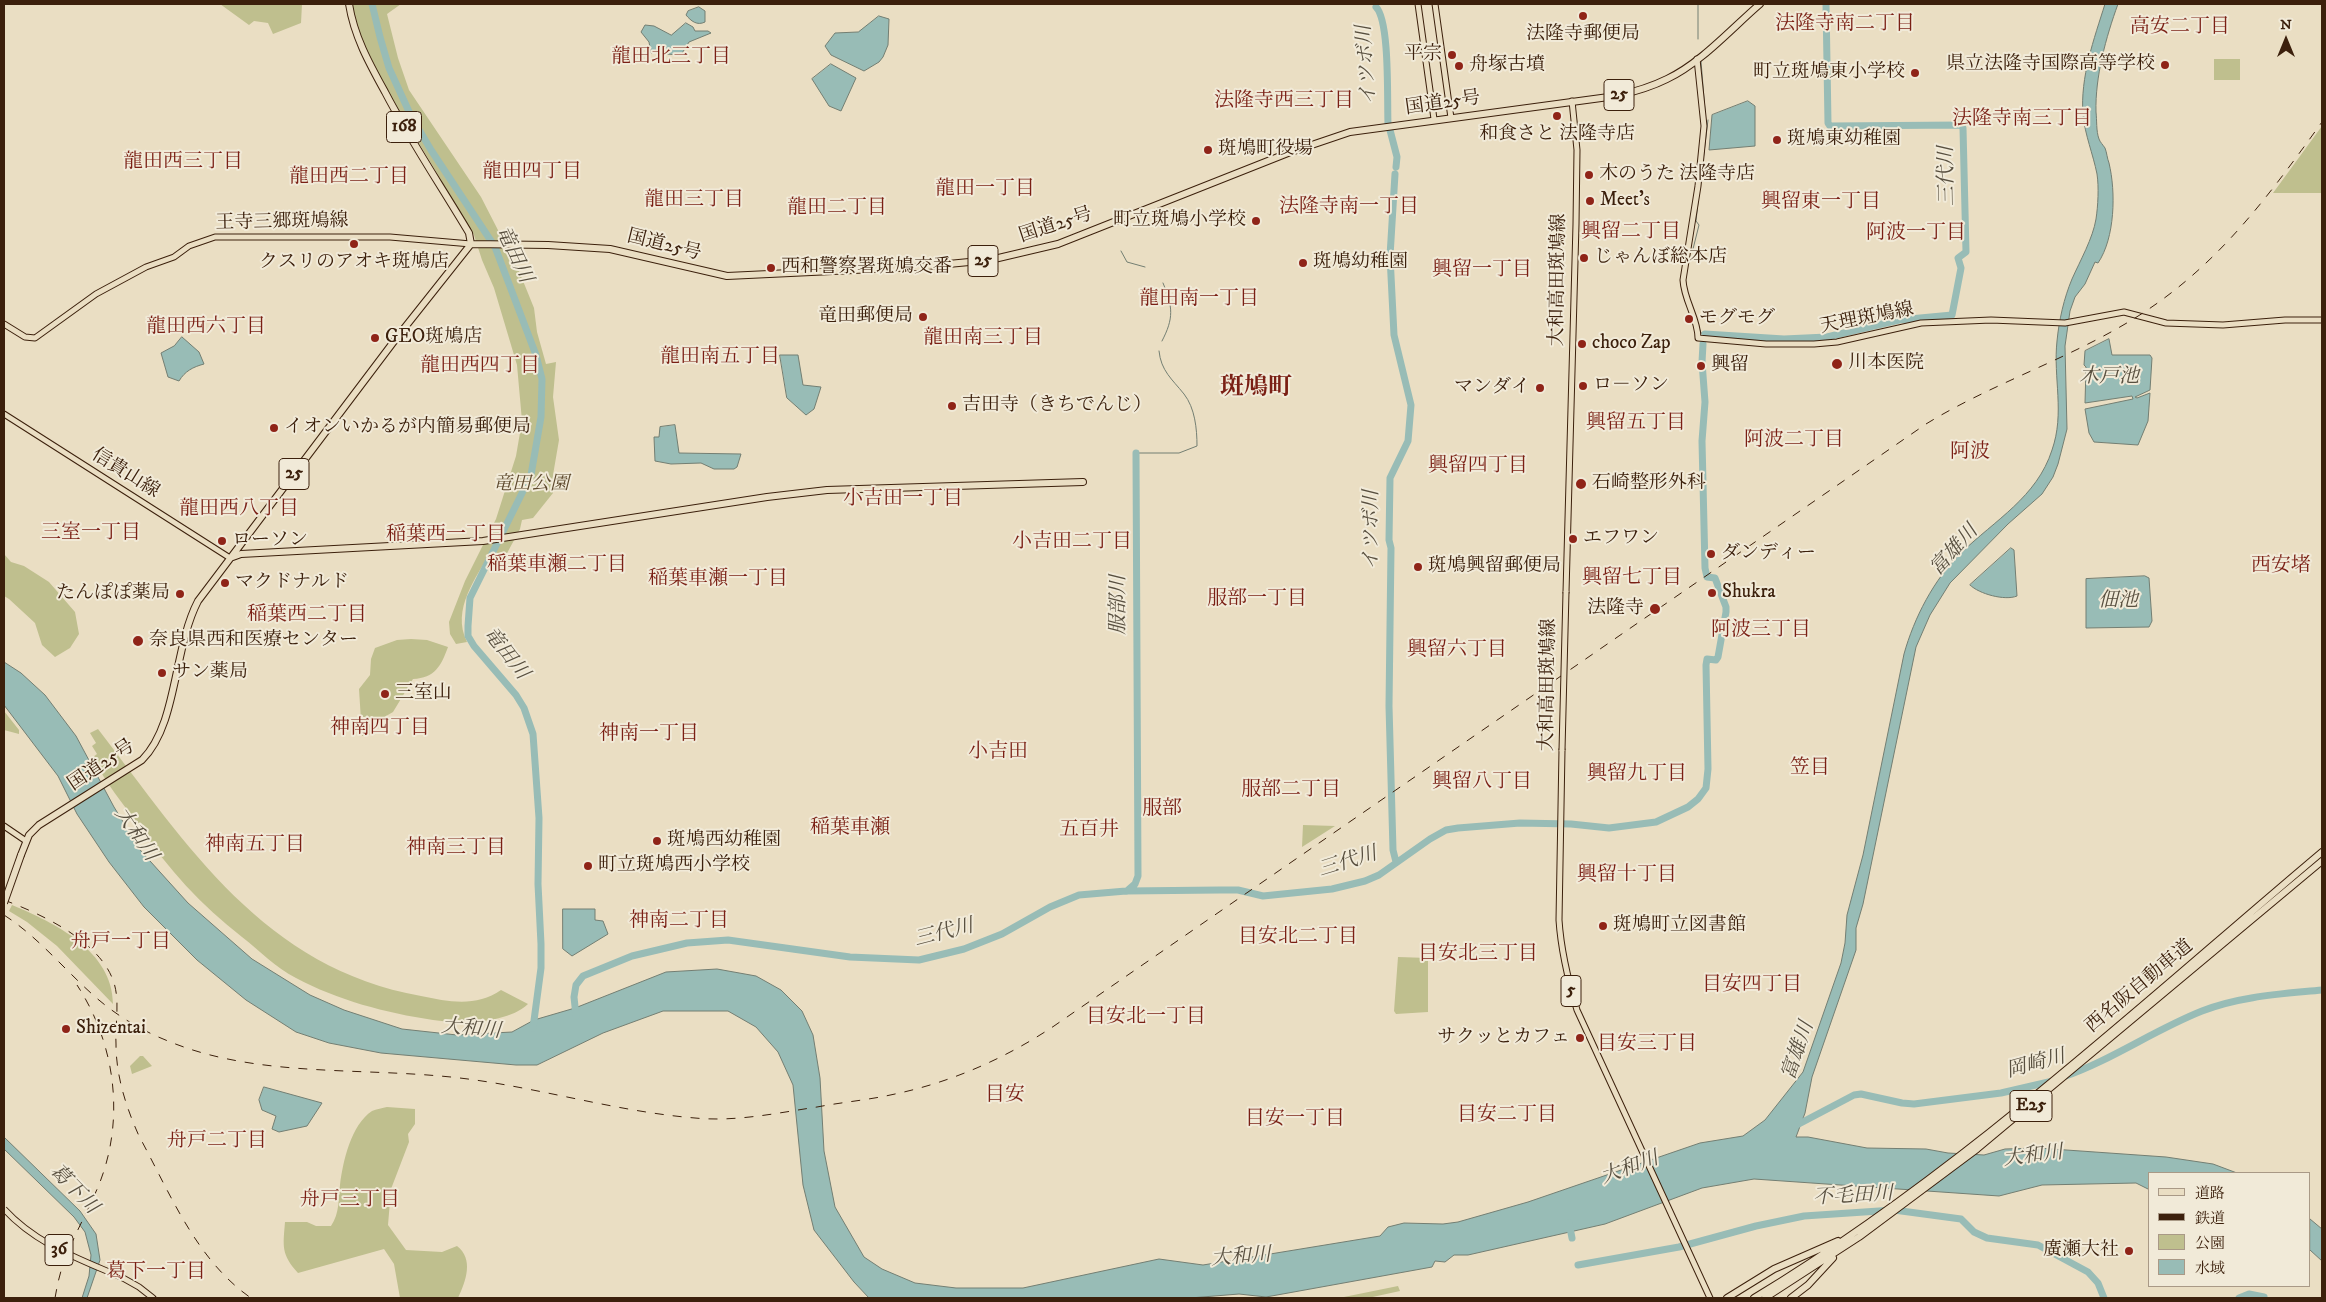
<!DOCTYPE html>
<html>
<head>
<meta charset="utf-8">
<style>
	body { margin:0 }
	#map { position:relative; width:2326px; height:1302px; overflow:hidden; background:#eadec3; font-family:"IM FELL DW Pica","Noto Serif JP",serif }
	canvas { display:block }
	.frame { position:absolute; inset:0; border:5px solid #3c200c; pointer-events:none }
	.legend { position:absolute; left:2148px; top:1172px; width:162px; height:115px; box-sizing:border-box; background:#f1ead8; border:1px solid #a99986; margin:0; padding:6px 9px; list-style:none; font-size:15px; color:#3c200c }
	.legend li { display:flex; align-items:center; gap:10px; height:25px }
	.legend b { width:25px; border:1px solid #a99986 }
	.north { position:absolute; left:2261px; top:15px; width:50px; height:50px; -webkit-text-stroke:4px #f1ead8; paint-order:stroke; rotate:0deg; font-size:14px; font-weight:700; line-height:20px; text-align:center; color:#3c200c }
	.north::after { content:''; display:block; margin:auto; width:18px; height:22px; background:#3c200c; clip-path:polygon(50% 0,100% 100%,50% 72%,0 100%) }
</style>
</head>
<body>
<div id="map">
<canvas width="2326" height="1302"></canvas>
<div class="frame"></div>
<ul class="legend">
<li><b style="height:6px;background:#eadec3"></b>道路</li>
<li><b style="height:6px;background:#3c200c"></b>鉄道</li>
<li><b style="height:14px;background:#bfbf8e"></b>公園</li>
<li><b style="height:14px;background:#98bcb6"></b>水域</li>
</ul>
<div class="north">N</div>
</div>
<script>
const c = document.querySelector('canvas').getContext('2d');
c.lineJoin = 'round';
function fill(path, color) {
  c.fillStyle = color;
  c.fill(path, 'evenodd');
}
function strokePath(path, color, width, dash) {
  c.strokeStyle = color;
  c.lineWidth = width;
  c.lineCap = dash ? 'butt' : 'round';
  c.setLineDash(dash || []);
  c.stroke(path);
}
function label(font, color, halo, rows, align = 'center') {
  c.font = font + ' "IM FELL DW Pica","Noto Serif JP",serif';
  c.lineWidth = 4;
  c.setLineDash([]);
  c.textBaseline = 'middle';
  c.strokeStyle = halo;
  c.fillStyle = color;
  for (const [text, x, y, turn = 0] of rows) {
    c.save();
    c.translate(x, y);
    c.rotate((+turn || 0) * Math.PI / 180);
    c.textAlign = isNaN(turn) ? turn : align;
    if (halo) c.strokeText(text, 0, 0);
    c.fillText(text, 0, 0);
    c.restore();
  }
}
const green = new Path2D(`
	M 220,4 L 302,4 L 301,23 L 273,34 L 268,23 L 254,21 L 249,25 Z
	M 351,4 L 401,4 L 387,14 L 398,58 L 409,90 L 481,197 L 519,271 L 534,308 L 537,332 L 546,364 L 556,362 L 553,397 L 559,440 L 553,475 L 553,493 L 533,518 L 522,520 L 520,529 L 505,557 L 492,550 C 476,578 451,609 467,642 L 456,644 L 450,634 L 449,622 L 465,581 L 496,519 L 516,456 L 522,421 L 517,365 L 494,288 L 482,260 L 474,235 L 387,90 L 360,40 Z
	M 2214,59 L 2240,59 L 2240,80 L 2214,80 Z
	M 2322,126 L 2322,193 L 2273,193 Z
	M 4,554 L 11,562 L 24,566 L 49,582 L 75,612 L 79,634 L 70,648 L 55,657 L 42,645 L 35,623 L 9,599 L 4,596 Z
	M 411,639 L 427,640 L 448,647 C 441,666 435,678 413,679 L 393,712 L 381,719 L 372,734 L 362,736 L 359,689 L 370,675 L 371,659 L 375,648 L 397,640 Z
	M 4,711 L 19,730 L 19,734 L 4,730 Z
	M 98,729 C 188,846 264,968 421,996 C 449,1002 477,1007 501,990 L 528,1004 C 507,1024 459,1024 433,1020 C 386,1013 337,1000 296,978 C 275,967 260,951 242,937 C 201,905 168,869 139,826 C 123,803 105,783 93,757 L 97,754 L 92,746 L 96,743 L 90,733 Z
	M 1303,825 L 1335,826 L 1302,847 Z
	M 12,905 C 55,923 113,951 113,1004 L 57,946 L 27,922 L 9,911 Z
	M 1398,957 L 1428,958 L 1428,1012 L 1396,1014 L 1394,1011 Z
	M 140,1056 L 143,1056 L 152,1066 L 132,1074 L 130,1066 Z
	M 387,1107 L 415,1109 L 415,1124 L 408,1134 L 409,1142 L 391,1189 L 388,1225 L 406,1250 L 442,1252 L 457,1246 C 474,1259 466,1281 458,1298 L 400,1298 L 394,1264 L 384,1249 L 298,1273 C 281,1254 283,1247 285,1222 L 307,1222 L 316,1226 L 331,1226 C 340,1212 338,1201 340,1185 C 343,1161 351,1125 372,1111 C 376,1109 383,1108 387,1107 Z
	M 1398,1286 L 1400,1291 L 1368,1298 L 1339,1298 Z`);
const water = new Path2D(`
	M 2105,4 L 2118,4 C 2106,37 2095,77 2096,112 C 2097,120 2096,131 2099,139 C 2100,142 2103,145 2105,148 C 2107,153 2107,158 2109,163 C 2116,192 2115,238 2098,263 L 2095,262 L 2085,284 L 2075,297 L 2070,311 L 2065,346 L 2067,429 L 2058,464 L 2053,477 L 2042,494 L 2008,524 L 1950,583 L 1930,615 L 1916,647 L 1863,904 L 1856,928 L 1856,950 L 1812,1077 L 1805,1113 L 1796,1137 L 1808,1137 L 1867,1148 L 1926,1149 L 1948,1153 L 1984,1155 L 2005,1149 L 2038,1148 L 2166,1157 L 2213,1164 L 2237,1173 L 2150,1173 L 2150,1190 L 2136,1183 L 2042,1185 L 1999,1196 L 1754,1179 L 1702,1188 L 1605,1224 L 1468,1255 L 1454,1255 L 1445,1262 L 1435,1261 L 1432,1267 L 1266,1297 L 1239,1294 L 1190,1298 L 869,1298 L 854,1282 L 814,1230 L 803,1185 L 793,1085 L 778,1052 L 756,1027 L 728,1011 L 663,1011 L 603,1033 L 537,1065 L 516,1065 L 381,1053 L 329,1043 L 296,1032 L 246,1000 L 197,960 L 144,907 L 109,862 L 77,814 L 58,776 L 4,705 L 4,662 L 21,673 L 45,695 L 76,736 L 114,807 L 141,851 L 188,903 L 252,959 L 310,995 L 344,1010 L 402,1029 L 457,1035 L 512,1032 L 534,1020 L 575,1008 L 666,972 L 717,969 L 756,976 L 781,990 L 802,1011 L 813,1035 L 820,1078 L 824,1151 L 835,1207 L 864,1257 L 882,1269 L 915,1283 L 956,1288 L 1023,1288 L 1159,1259 L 1203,1265 L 1380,1236 L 1388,1227 L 1404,1223 L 1443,1224 L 1458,1222 L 1528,1202 L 1700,1143 L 1743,1136 L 1765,1120 L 1803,1072 L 1841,963 L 1845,943 L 1847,915 L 1863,855 L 1904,654 C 1914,618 1934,579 1961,553 C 1995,520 2037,497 2052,450 C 2065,413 2053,378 2057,341 C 2059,320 2064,298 2072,279 C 2080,261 2093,238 2096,219 C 2098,206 2099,187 2097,174 C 2093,154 2085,135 2083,115 C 2080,77 2094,39 2105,4 Z
	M 699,7 L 705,11 L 705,22 C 697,26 691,21 686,15 L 688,11 Z
	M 879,16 L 889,19 L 888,45 L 883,57 L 879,62 L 864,71 L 831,55 L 825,46 L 835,33 L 858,32 Z
	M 686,23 L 693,27 L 695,31 L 708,31 L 711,33 L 689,42 L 681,55 L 651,53 L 649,42 L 641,32 L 645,25 L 654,26 L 671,35 Z
	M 831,64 L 856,78 L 841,111 L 829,106 L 812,79 Z
	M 1748,101 L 1755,106 L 1755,146 L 1709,150 L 1712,115 Z
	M 182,337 L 199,352 L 204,364 C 193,367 185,371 179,381 L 168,377 L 161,353 L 174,346 Z
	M 2109,339 L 2112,355 L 2150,355 L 2152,358 L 2150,390 L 2135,397 L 2137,398 L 2150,393 L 2148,421 L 2138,445 L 2094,442 L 2089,433 L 2085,409 L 2133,399 L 2132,396 L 2085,403 L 2086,367 L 2084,365 L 2085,351 Z
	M 780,355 L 798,355 L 803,385 L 821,387 L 814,409 L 806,415 L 787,398 Z
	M 675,425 L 679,453 L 741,454 L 737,467 L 734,469 L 714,469 L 701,463 L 671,464 L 655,461 L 654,437 L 659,437 L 660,427 Z
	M 2011,548 L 2014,550 L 2017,596 C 2005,601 1979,594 1970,585 Z
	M 2145,576 L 2149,578 L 2152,621 L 2149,627 L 2086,628 L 2086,579 Z
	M 563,909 L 595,909 L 595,920 L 603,921 L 608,934 L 572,956 L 563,949 Z
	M 264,1087 L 322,1103 L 307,1126 L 279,1132 L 272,1129 L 276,1116 L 262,1110 L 259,1100 Z
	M 4,1137 L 80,1211 L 96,1234 L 100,1260 L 87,1298 L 82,1298 L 89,1276 L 91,1255 L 85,1232 L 74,1217 L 4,1149 Z
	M 2310,1219 L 2322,1229 L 2322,1261 L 2310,1250 Z`);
const stream = new Path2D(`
	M 1698,4 L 1698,39
	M 1701,61 L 1705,111
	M 1702,169 L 1708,120
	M 1121,251 L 1127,262 L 1145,267
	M 1690,253 L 1693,249 L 1699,225 L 1696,221 L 1699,193
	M 1700,330 L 1701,333 L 1705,334
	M 1162,341 C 1174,318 1173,307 1163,283
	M 1136,453 L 1179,453 L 1197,446 C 1197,429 1195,408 1184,394 C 1172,379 1161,371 1159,351`);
const river = new Path2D(`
	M 372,4 L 380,37 L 389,68 L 411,116 L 431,150 L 495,247 L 536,355 L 542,379 L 541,417 L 531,475 L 470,598 L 468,626 L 468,636 L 474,646 L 516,695 L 524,708 L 533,734 L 539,818 L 538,884 L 541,944 L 541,968 L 533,1028
	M 1376,7 C 1390,21 1387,100 1388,124
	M 1390,130 L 1397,157 L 1396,167
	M 1395,174 L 1390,256 L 1394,335 L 1411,405 L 1408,441 L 1390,478 L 1389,540 L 1391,548 L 1389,706 L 1393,850 L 1396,862
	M 1705,334 L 1784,339 L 1827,337 L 1899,320 L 1952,315 L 1961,268 L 1958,258 L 1966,252 L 1963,128 L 1961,125 L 1830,126 L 1828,123 L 1826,4
	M 1127,891 L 1135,884 L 1138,876 L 1136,453
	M 576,1016 L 574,997 L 576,985 L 583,976 L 632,956 L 687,943 L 728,940 L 850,957 L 919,960 L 964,949 L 1002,934 L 1050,907 L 1079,895 L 1126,891 L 1220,890 L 1238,890 L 1263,896 L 1332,889 L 1365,881 L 1379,875 L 1430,839 L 1446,830 L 1458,828 L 1520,823 L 1571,824 L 1609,828 L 1656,822 L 1688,807 L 1698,799 L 1706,788 L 1708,769 L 1706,665 L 1707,659 L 1716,660 L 1718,657 L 1726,612 L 1726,607 L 1715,578 L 1707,577 L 1705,568 L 1702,441 L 1705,402 L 1702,362 L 1703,344
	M 2063,1077 C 2112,1060 2154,1030 2202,1011 C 2240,996 2282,994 2322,990
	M 1795,1126 L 1854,1095 L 1861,1094 L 1902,1103 L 1914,1104 L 2001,1093 L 2053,1081
	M 1569,1223 L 1572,1238
	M 1578,1265 L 1679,1247 L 1756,1226 L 1804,1216 L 1894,1210 L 1961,1219 L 1974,1232 L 1987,1238 L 2038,1245 L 2088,1272 L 2098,1283 L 2104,1298
	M 2239,1298 L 2249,1294 L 2264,1297`);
const major = new Path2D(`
	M 1418,4 L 1434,119
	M 1435,4 L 1451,118
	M 1697,59 L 1704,126 L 1698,186 L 1683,280 C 1684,301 1698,318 1698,338 L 1766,344 L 1814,344 L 1837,342 L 1921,323 L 1991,320 L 2065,323 L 2124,312 L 2166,323 L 2223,325 L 2285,320 L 2322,320
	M 4,324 L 25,337 L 35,338 L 96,294 L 146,267 L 174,257 L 189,246 L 215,237 L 390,237 L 471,244
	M 4,414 L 230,558
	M 1566,592 L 1576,224 L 1577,150 L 1572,101
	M 1562,750 L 1559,920 C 1561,951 1568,980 1577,1010 L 1710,1298
	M 4,826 L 26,841
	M 123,1278 L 139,1287 L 153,1298`);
const highway = new Path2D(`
	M 349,4 C 354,36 369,63 385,92 C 410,140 441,186 469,233 L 471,244
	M 471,244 L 548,245 L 610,249 L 727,276 L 917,267 L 990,260 L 1058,244 L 1288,153 L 1350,132 L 1616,96 C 1634,92 1651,87 1667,79 C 1701,63 1732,28 1760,4
	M 230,558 L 241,554 L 483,541 L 767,497 L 827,490 L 1083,482
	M 21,855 L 29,835 L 39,825 L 142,760 C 178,724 173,649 198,601 L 398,336 L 471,244
	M 1727,1298 L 1774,1269 L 1838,1241
	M 1754,1298 C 1961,1173 2138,1007 2322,852
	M 1765,1298 L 1859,1237 L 1977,1149 L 2322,861
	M 1791,1298 L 1808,1285 L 1833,1258`);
const rail = new Path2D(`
	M 4,900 C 41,914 101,941 114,983 C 120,1002 115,1024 116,1044 C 116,1076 126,1107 139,1136 C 170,1193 196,1260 251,1298
	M 4,915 C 38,937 62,967 92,994 C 114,1014 140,1030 168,1041 C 252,1076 350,1068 440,1076 C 525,1083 609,1111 695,1118 C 736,1122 777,1113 817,1107 C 843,1102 869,1100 895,1094 C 952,1082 1006,1058 1054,1026 L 1926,424 C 1993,383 2069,359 2135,318 C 2217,267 2267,198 2322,122
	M 55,1298 C 57,1287 59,1276 63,1265 C 73,1236 89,1210 100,1182 C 125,1117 115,1043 77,985`);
const majorBridge = new Path2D(`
	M 1562,750 L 1566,592
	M 4,1209 C 37,1245 80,1259 123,1278`);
const highwayBridge = new Path2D(`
	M 4,903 L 21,855`);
const markers = [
	[1583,16,5,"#8f2418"],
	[1452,55,5,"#8f2418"],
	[2165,65,5,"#8f2418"],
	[1459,66,5,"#8f2418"],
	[1915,73,5,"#8f2418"],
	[1557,116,5,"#8f2418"],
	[1777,140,5,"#8f2418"],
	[1208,150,5,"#8f2418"],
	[1589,175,5,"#8f2418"],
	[1590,201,5,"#8f2418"],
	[1256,221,5,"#8f2418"],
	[354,244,5,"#8f2418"],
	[1584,258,5,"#8f2418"],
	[1303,263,5,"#8f2418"],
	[771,268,5,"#8f2418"],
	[923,317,5,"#8f2418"],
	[1689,319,5,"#8f2418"],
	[375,338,5,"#8f2418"],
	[1582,344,5,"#8f2418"],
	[1837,364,6,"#8f2418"],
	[1701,366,5,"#8f2418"],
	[1583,386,5,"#8f2418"],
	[1540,388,5,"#8f2418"],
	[952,406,5,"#8f2418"],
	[274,428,5,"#8f2418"],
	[1581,484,6,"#8f2418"],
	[1573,539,5,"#8f2418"],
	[222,541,5,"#8f2418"],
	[1711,554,5,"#8f2418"],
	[1418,567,5,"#8f2418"],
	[225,583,5,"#8f2418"],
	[1712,593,5,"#8f2418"],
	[180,594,5,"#8f2418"],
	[1655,609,6,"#8f2418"],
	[138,641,6,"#8f2418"],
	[162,673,5,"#8f2418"],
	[385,694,5,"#8f2418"],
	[657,841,5,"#8f2418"],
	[588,866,5,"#8f2418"],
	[1603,926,5,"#8f2418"],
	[66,1029,5,"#8f2418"],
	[1580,1038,5,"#8f2418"],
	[2129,1251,5,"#8f2418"]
];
const shields = [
	[1619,95,30],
	[404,127,35],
	[983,261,30],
	[294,474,30],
	[1571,991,20],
	[2031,1106,42],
	[59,1250,28]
];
const shieldNames = [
	["25",1619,95],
	["168",404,127],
	["25",983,261],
	["25",294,474],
	["5",1571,991],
	["E25",2031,1106],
	["36",59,1250]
];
const poiNames = [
	["法隆寺郵便局",1583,35,"center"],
	["平宗",1442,55,"right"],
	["県立法隆寺国際高等学校",2155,65,"right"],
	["舟塚古墳",1469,66],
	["町立斑鳩東小学校",1905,73,"right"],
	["和食さと 法隆寺店",1557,135,"center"],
	["斑鳩東幼稚園",1787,140],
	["斑鳩町役場",1218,150],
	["木のうた 法隆寺店",1599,175],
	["Meet’s",1600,201],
	["町立斑鳩小学校",1246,221,"right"],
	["じゃんぼ総本店",1594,258],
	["クスリのアオキ斑鳩店",354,263,"center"],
	["斑鳩幼稚園",1313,263],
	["西和警察署斑鳩交番",781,268],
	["竜田郵便局",913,317,"right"],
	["モグモグ",1699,319],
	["GEO斑鳩店",385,338],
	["choco Zap",1592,344],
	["川本医院",1848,364],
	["興留",1711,366],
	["ロ－ソン",1593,386],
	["マンダイ",1530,388,"right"],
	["吉田寺（きちでんじ）",962,406],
	["イオンいかるが内簡易郵便局",284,428],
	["石崎整形外科",1592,484],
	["エフワン",1583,539],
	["ローソン",232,541],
	["ダンディー",1721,554],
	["斑鳩興留郵便局",1428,567],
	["マクドナルド",235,583],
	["Shukra",1722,593],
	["たんぽぽ薬局",170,594,"right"],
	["法隆寺",1644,609,"right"],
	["奈良県西和医療センター",149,641],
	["サン薬局",172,673],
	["三室山",395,694],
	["斑鳩西幼稚園",667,841],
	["町立斑鳩西小学校",598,866],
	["斑鳩町立図書館",1613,926],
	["Shizentai",76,1029],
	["サクッとカフェ",1570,1038,"right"],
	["廣瀬大社",2119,1251,"right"]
];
const streetNames = [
	["国道25号",1443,104,-8],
	["王寺三郷斑鳩線",282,223,-1],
	["国道25号",1056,226,-18],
	["国道25号",664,246,14],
	["大和高田斑鳩線",1559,280,-89],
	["天理斑鳩線",1867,319,-11],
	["信貴山線",125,474,32],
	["大和高田斑鳩線",1549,685,-89],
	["国道25号",102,766,-34],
	["西名阪自動車道",2140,987,-40]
];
const parkNames = [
	["竜田公園",531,485]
];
const neighbourhoodNames = [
	["法隆寺南二丁目",1845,25],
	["高安二丁目",2180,28],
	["龍田北三丁目",671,58],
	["法隆寺西三丁目",1284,102],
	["法隆寺南三丁目",2022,120],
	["龍田西三丁目",183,163],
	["龍田四丁目",532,173],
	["龍田西二丁目",349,178],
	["龍田一丁目",985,190],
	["龍田三丁目",694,201],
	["興留東一丁目",1821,203],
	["法隆寺南一丁目",1349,208],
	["龍田二丁目",837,209],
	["興留二丁目",1631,233],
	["阿波一丁目",1916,234],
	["興留一丁目",1482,271],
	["龍田南一丁目",1199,300],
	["龍田西六丁目",206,328],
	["龍田南三丁目",983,339],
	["龍田南五丁目",720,358],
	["龍田西四丁目",480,367],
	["興留五丁目",1636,424],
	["阿波二丁目",1794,441],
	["阿波",1970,453],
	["興留四丁目",1478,467],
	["小吉田一丁目",903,500],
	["龍田西八丁目",239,510],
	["三室一丁目",91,534],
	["稲葉西一丁目",446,536],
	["小吉田二丁目",1072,543],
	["稲葉車瀬二丁目",557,566],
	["西安堵",2281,567],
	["興留七丁目",1632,579],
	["稲葉車瀬一丁目",718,580],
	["服部一丁目",1257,600],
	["稲葉西二丁目",307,616],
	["阿波三丁目",1761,631],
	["興留六丁目",1457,651],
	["神南四丁目",380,729],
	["神南一丁目",649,735],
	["小吉田",998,753],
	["笠目",1810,769],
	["興留九丁目",1637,775],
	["興留八丁目",1482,783],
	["服部二丁目",1291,791],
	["服部",1162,810],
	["稲葉車瀬",850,829],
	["五百井",1089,831],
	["神南五丁目",255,846],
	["神南三丁目",456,849],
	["興留十丁目",1627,876],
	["神南二丁目",679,922],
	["目安北二丁目",1298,938],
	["舟戸一丁目",121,943],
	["目安北三丁目",1478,955],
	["目安四丁目",1752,986],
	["目安北一丁目",1146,1018],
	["目安三丁目",1647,1045],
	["目安",1005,1096],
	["目安二丁目",1507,1116],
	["目安一丁目",1295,1120],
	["舟戸二丁目",217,1142],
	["舟戸三丁目",350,1201],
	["葛下一丁目",156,1273]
];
const waterNames = [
	["イツボ川",1368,65,-94],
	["三代川",1948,176,-91],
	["竜田川",513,255,65],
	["木戸池",2109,378],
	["イツボ川",1373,530,-90],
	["富雄川",1955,551,-48],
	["佃池",2118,602],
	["服部川",1120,605,-90],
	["竜田川",505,654,52],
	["大和川",135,835,56],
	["三代川",1348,863,-17],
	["三代川",944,934,-14],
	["大和川",471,1030,5],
	["富雄川",1799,1051,-71],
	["岡崎川",2036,1065,-15],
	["大和川",2033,1157,-7],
	["大和川",1630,1169,-20],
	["葛下川",73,1190,46],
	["不毛田川",1853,1197,-3],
	["大和川",1241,1258,-4]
];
const districtNames = [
	["斑鳩町",1256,389]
];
fill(green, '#bfbf8e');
fill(water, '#98bcb6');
strokePath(water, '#737e72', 1);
strokePath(stream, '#737e72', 1);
strokePath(river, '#98bcb6', 7);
strokePath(major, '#3c200c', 7);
strokePath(highway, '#3c200c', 8);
strokePath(major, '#eadec3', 5);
strokePath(highway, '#eadec3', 6);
strokePath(rail, '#3c200c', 1, [9, 9]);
strokePath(majorBridge, '#3c200c', 7, []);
strokePath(highwayBridge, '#3c200c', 8, []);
strokePath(majorBridge, '#eadec3', 5);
strokePath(highwayBridge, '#eadec3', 6);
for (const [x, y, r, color] of markers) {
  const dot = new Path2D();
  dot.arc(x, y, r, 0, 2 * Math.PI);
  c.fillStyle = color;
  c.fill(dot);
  strokePath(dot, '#f1ead8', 2);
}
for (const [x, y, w] of shields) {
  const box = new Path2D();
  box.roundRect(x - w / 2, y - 15.5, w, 31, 4);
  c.fillStyle = '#f1ead8';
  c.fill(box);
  strokePath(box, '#3c200c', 1);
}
label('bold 18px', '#3c200c', null, shieldNames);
label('19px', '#3c200c', '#f1ead8', poiNames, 'left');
label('19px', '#3c200c', '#f1ead8', streetNames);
label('italic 19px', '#5d482c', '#f1ead8', parkNames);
label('20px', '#7a1f14', '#f1ead8', neighbourhoodNames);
label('italic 20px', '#584f3f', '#f1ead8', waterNames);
label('bold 24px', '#7a1f14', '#f1ead8', districtNames);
</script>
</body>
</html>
